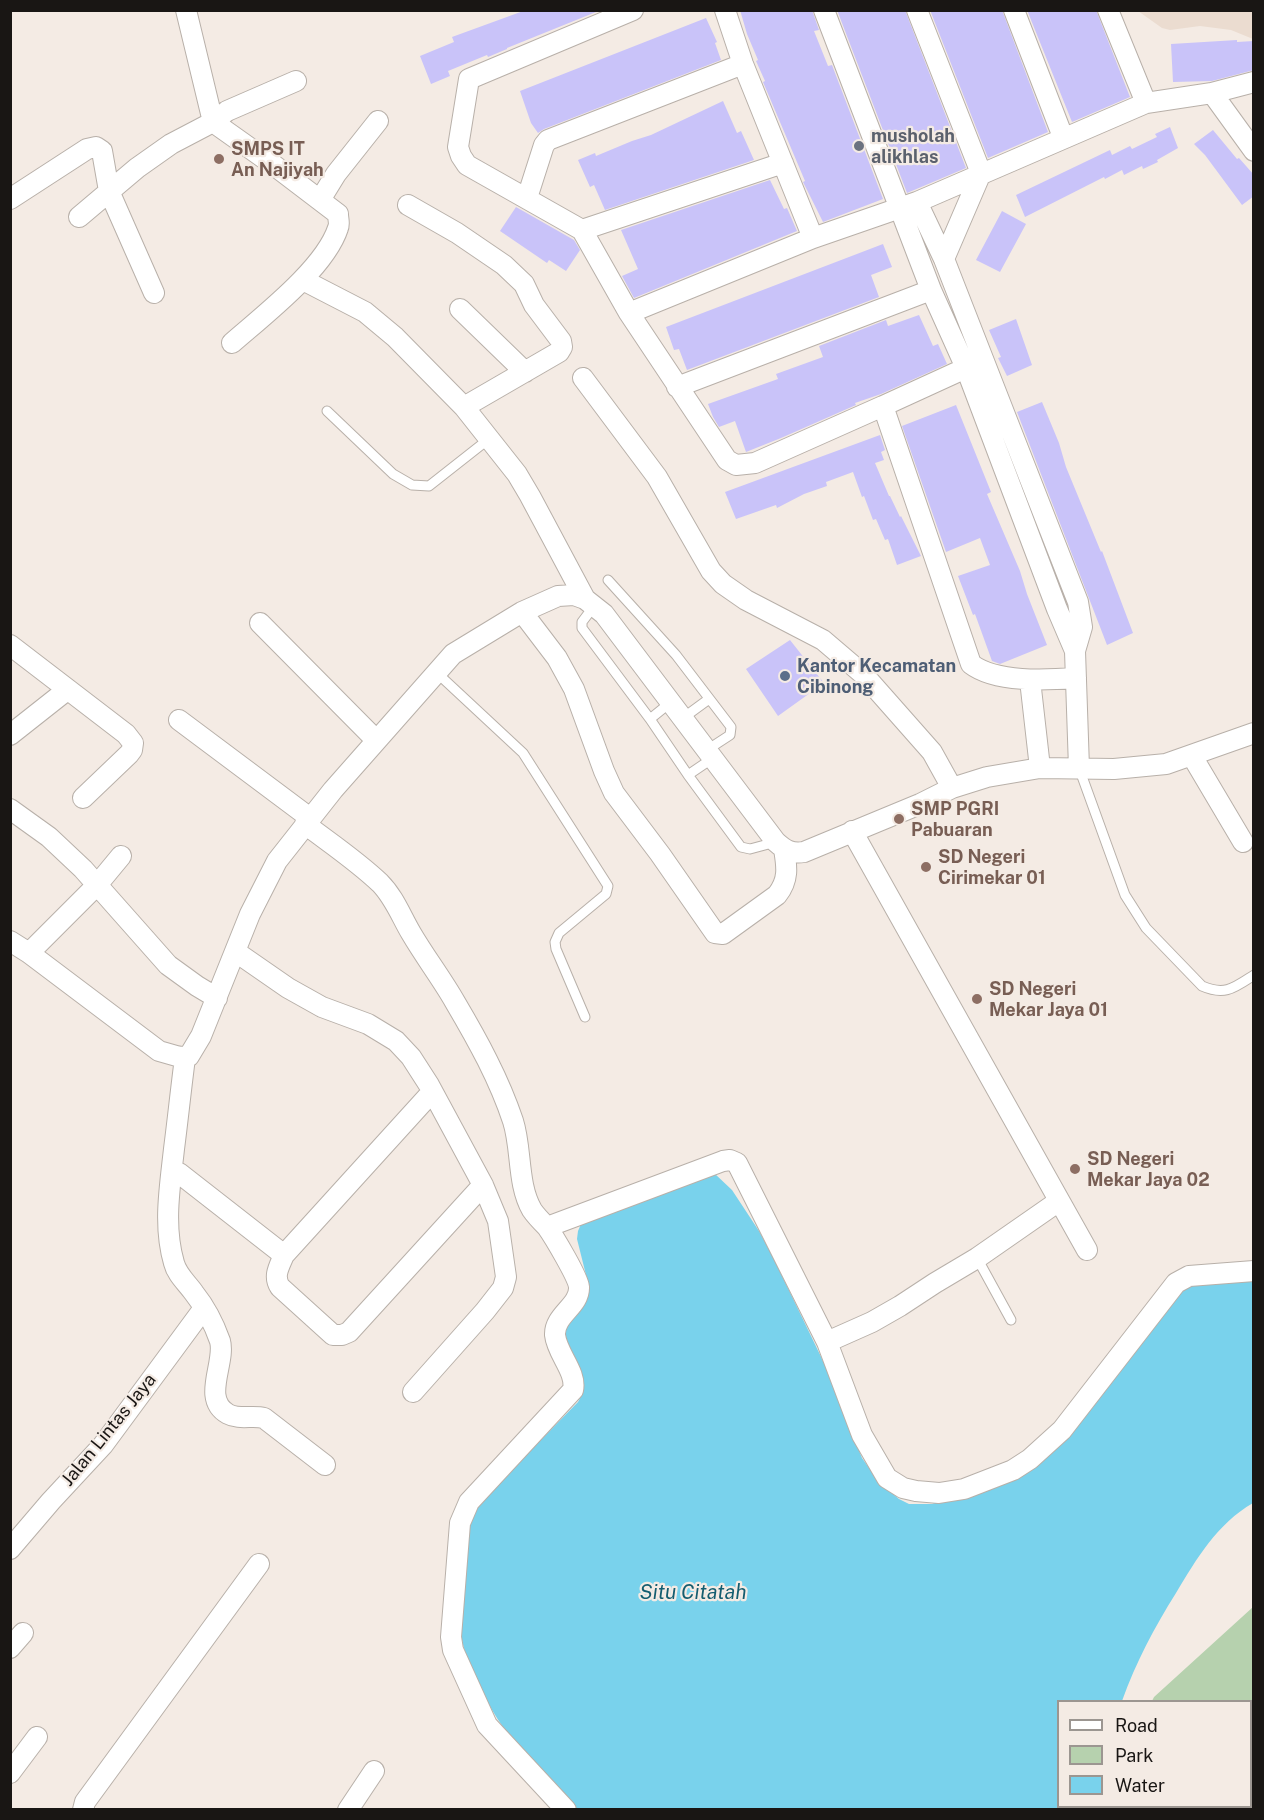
<!DOCTYPE html>
<html>
<head>
<meta charset="utf-8">
<style>
	body { margin:0 }
	#map { position:relative; width:1264px; height:1820px; overflow:hidden; background:#f4ebe4; font-family:"Public Sans",sans-serif }
	canvas { display:block }
	.frame { position:absolute; inset:0; border:12px solid #191614; pointer-events:none }
	.legend { position:absolute; left:1057px; top:1700px; width:195px; height:108px; box-sizing:border-box; background:#f4ebe4; border:2px solid #9c9691; margin:0; padding:8px 10px; list-style:none; font-size:18px; color:#191614 }
	.legend li { display:flex; align-items:center; gap:12px; height:30px }
	.legend b { width:30px; border:2px solid #9c9691 }
</style>
</head>
<body>
<div id="map">
<canvas width="1264" height="1820"></canvas>
<div class="frame"></div>
<ul class="legend">
<li><b style="height:8px;background:#fff"></b>Road</li>
<li><b style="height:16px;background:#b6d1ae"></b>Park</li>
<li><b style="height:16px;background:#79d2ec"></b>Water</li>
</ul>
</div>
<script>
const c = document.querySelector('canvas').getContext('2d');
c.lineJoin = 'round';
function fill(path, color) {
  c.fillStyle = color;
  c.fill(path, 'evenodd');
}
function strokePath(path, color, width, dash) {
  c.strokeStyle = color;
  c.lineWidth = width;
  c.lineCap = dash ? 'butt' : 'round';
  c.setLineDash(dash || []);
  c.stroke(path);
}
function label(font, color, halo, rows, align = 'center') {
  c.font = font + ' "Public Sans",sans-serif';
  c.lineWidth = 4.5;
  c.setLineDash([]);
  c.textBaseline = 'middle';
  c.strokeStyle = halo;
  c.fillStyle = color;
  for (const [text, x, y, turn = 0] of rows) {
    c.save();
    c.translate(x, y);
    c.rotate((+turn || 0) * Math.PI / 180);
    c.textAlign = isNaN(turn) ? turn : align;
    if (halo) c.strokeText(text, 0, 0);
    c.fillText(text, 0, 0);
    c.restore();
  }
}
const built = new Path2D(`
	M 1138,11 L 1253,11 L 1253,39 L 1231,30 L 1200,26 L 1170,30 L 1162,28 Z`);
const green = new Path2D(`
	M 1253,1607 L 1253,1809 L 1132,1809 L 1132,1806 L 1250,1806 L 1250,1702 L 1152,1701 L 1154,1697 Z`);
const water = new Path2D(`
	M 714,1173 L 732,1190 L 759,1231 L 773,1257 L 824,1363 L 862,1458 L 879,1482 L 899,1499 L 909,1504 L 932,1504 L 1004,1480 L 1181,1286 L 1253,1278 L 1253,1503 C 1217,1524 1197,1558 1176,1593 C 1154,1628 1136,1662 1122,1701 L 1058,1702 L 1058,1806 L 1093,1807 L 1092,1809 L 576,1809 C 535,1768 502,1736 477,1681 C 468,1662 461,1645 460,1624 L 466,1535 L 475,1509 L 488,1494 L 578,1402 C 594,1377 569,1364 565,1341 C 561,1319 586,1307 589,1287 L 577,1239 L 578,1231 L 581,1224 Z`);
const building = new Path2D(`
	M 526,10 L 601,10 L 507,48 L 507,49 L 488,57 L 487,55 L 448,71 L 450,76 L 431,84 L 420,56 L 454,42 L 452,37 Z
	M 740,10 L 812,10 L 819,30 L 814,31 L 828,66 L 832,65 L 883,199 L 823,222 L 803,182 L 805,181 L 763,82 L 765,81 L 756,61 L 758,60 L 747,34 Z
	M 837,10 L 905,10 L 966,168 L 907,193 Z
	M 930,10 L 1002,10 L 1048,132 L 988,158 Z
	M 1027,10 L 1096,10 L 1130,97 L 1072,122 Z
	M 706,18 L 717,42 L 715,43 L 721,60 L 544,129 L 538,133 L 531,123 L 520,91 Z
	M 1237,40 L 1237,42 L 1254,41 L 1254,70 L 1212,81 L 1173,82 L 1171,44 Z
	M 723,101 L 737,133 L 741,131 L 754,160 L 605,210 L 594,185 L 590,187 L 578,160 L 595,153 L 596,156 L 632,141 L 651,135 Z
	M 1170,127 L 1178,148 L 1157,160 L 1158,162 L 1143,169 L 1142,166 L 1124,175 L 1122,170 L 1105,179 L 1104,177 L 1025,217 L 1016,195 L 1110,150 L 1112,155 L 1130,146 L 1132,149 L 1157,137 L 1155,134 Z
	M 1213,130 L 1237,159 L 1239,158 L 1254,175 L 1254,196 L 1242,205 L 1205,155 L 1194,144 Z
	M 770,180 L 784,209 L 787,208 L 797,231 L 634,298 L 622,276 L 638,269 L 621,230 Z
	M 516,207 L 574,240 L 580,250 L 566,271 L 549,260 L 547,263 L 500,231 Z
	M 1002,211 L 1026,224 L 1000,272 L 976,260 Z
	M 883,244 L 892,267 L 871,275 L 879,297 L 687,370 L 679,349 L 674,350 L 666,327 Z
	M 919,315 L 933,346 L 938,344 L 947,364 L 881,394 L 855,403 L 856,405 L 781,438 L 746,452 L 735,421 L 719,427 L 713,417 L 708,404 L 778,379 L 776,374 L 823,357 L 819,346 L 886,320 L 888,326 Z
	M 1016,319 L 1032,365 L 1007,376 L 998,358 L 1001,357 L 989,330 Z
	M 1042,402 L 1059,443 L 1066,467 L 1101,552 L 1102,551 L 1133,633 L 1107,645 L 1017,412 Z
	M 956,405 L 991,492 L 987,494 L 1020,571 L 1027,594 L 1047,645 L 1000,664 L 992,661 L 975,614 L 973,615 L 958,576 L 990,565 L 980,538 L 946,552 L 902,426 Z
	M 880,435 L 885,450 L 881,452 L 884,460 L 875,463 L 889,496 L 890,496 L 900,517 L 901,516 L 921,556 L 897,565 L 888,539 L 885,540 L 876,519 L 873,520 L 864,496 L 862,497 L 853,472 L 826,482 L 827,486 L 804,494 L 777,508 L 776,505 L 736,519 L 725,492 Z
	M 790,640 L 824,683 L 778,716 L 746,669 Z`);
const lane = new Path2D(`
	M 327,411 L 393,474 L 412,485 L 429,486 L 490,438
	M 608,580 L 676,655 L 731,727 L 730,735 L 707,750
	M 594,606 L 582,622 L 582,628 L 650,719 L 671,702
	M 436,672 L 523,753 L 608,886 L 606,894 L 559,933 L 555,942 L 556,949 L 585,1017
	M 683,718 L 709,699
	M 650,719 L 688,775 L 713,758
	M 1079,768 L 1125,895 L 1146,928 L 1202,986 C 1225,996 1234,988 1254,975
	M 688,775 L 741,847 L 750,849 L 776,842
	M 977,1258 L 1011,1320`);
const street = new Path2D(`
	M 186,10 L 213,122 L 275,166 L 338,214 C 338,219 340,224 338,228 C 325,268 264,315 232,343
	M 633,10 L 469,79 L 458,147 L 461,156 L 467,165 L 582,230 L 629,313 L 727,460 L 736,465 L 755,463 L 883,406 L 971,664 C 996,683 1046,680 1076,678
	M 725,10 L 743,64 L 813,238
	M 824,10 L 931,290 L 966,368 L 1057,609 L 1075,651
	M 917,10 L 981,173 L 944,259
	M 1014,10 L 1063,137
	M 1108,10 L 1146,103
	M 1212,93 L 1254,151
	M 527,198 L 544,145 L 548,140 L 743,64
	M 10,199 L 87,149 L 96,147 L 102,151 L 109,191 L 154,293
	M 320,200 L 336,174 L 378,121
	M 917,202 L 944,259 L 1078,602 L 1082,627 L 1075,651 L 1079,768
	M 408,205 L 457,233 L 504,265 L 524,284 L 534,305 L 561,341 L 562,347 L 559,352 L 464,407
	M 79,217 L 137,168 L 171,144 L 213,122 L 227,111 L 296,81
	M 582,230 L 783,163
	M 303,280 L 365,312 L 395,337 L 464,407 L 517,474 L 530,496 L 585,599
	M 460,309 L 525,372
	M 629,313 L 813,238 L 917,202 L 1146,103 L 1212,93 L 1254,82
	M 583,378 L 657,477 L 711,571 L 723,584 L 746,600 L 823,640 L 864,675 L 932,752 L 952,788
	M 677,387 L 931,290
	M 883,406 L 966,368
	M 522,612 L 557,658 L 574,689 L 604,771 L 614,793 L 660,854 L 715,933 L 723,934 L 777,895 C 789,880 787,867 784,849
	M 260,623 L 376,740
	M 10,645 L 126,734 L 133,743 L 132,750 L 129,754 L 83,798
	M 1030,680 L 1040,768
	M 179,720 L 310,818
	M 10,735 L 67,690
	M 1192,756 L 1243,842
	M 10,809 L 49,837 L 83,869 L 168,965 L 197,986 L 217,998
	M 305,824 C 330,843 357,861 380,883 C 394,897 401,916 411,933 C 425,957 442,979 455,1002 C 478,1041 499,1079 513,1121 C 522,1149 517,1184 532,1210 C 536,1216 542,1222 547,1227 C 554,1237 578,1277 579,1287 C 580,1306 554,1315 555,1335 C 557,1354 577,1372 573,1390 L 469,1502 L 460,1523 L 451,1637 L 453,1650 L 487,1725 L 566,1810
	M 852,831 L 1087,1250
	M 10,941 L 29,953 L 159,1051 L 180,1057 L 189,1056 L 201,1036 L 250,914 L 277,861 L 333,790 L 453,654 L 522,612 L 558,596 L 574,595 L 585,599 L 604,614 L 776,842 C 785,850 791,854 804,852 L 920,804 L 952,788 L 987,777 L 1040,768 L 1114,769 L 1166,764 L 1254,733
	M 236,952 L 288,988 L 322,1007 L 368,1024 L 396,1041 L 411,1057 L 429,1085 L 483,1185 L 498,1221 L 506,1277 L 503,1288 L 485,1311 L 413,1392
	M 29,953 L 97,885 L 121,856
	M 185,1058 C 181,1088 178,1118 174,1149 C 170,1186 163,1226 174,1263 C 177,1275 187,1283 194,1293 C 206,1308 214,1324 220,1341 C 226,1363 201,1399 228,1414 C 239,1420 253,1415 264,1418 L 325,1465
	M 179,1173 L 284,1255 C 279,1267 273,1276 280,1287 L 333,1335 L 342,1335 L 349,1332 L 483,1185
	M 547,1227 L 723,1161 L 730,1160 L 737,1163 L 827,1342 L 862,1435 L 887,1478 L 903,1488 L 916,1491 L 939,1493 L 964,1489 L 1013,1470 L 1030,1459 L 1062,1430 L 1176,1283 L 1189,1276 L 1254,1271
	M 284,1255 L 432,1092
	M 827,1342 L 872,1322 L 900,1306 L 935,1283 L 977,1258 L 1059,1201
	M 10,1549 L 51,1501 L 103,1445 L 204,1308
	M 10,1648 L 23,1633
	M 10,1773 L 37,1737
	M 83,1810 L 85,1802 L 259,1564
	M 348,1810 L 374,1771`);
const markers = [
	[859,146,6,"#6b7280"],
	[219,159,6,"#8d6e63"],
	[785,676,6,"#5c6f8a"],
	[899,819,6,"#8d6e63"],
	[926,867,6,"#8d6e63"],
	[977,999,6,"#8d6e63"],
	[1075,1169,6,"#8d6e63"]
];
const worshipNames = [
	["musholah",871,136],
	["alikhlas",871,157]
];
const educationNames = [
	["SMPS IT",231,149],
	["An Najiyah",231,170],
	["SMP PGRI",911,809],
	["Pabuaran",911,830],
	["SD Negeri",938,857],
	["Cirimekar 01",938,878],
	["SD Negeri",989,989],
	["Mekar Jaya 01",989,1010],
	["SD Negeri",1087,1159],
	["Mekar Jaya 02",1087,1180]
];
const serviceNames = [
	["Kantor Kecamatan",797,666],
	["Cibinong",797,687]
];
const streetNames = [
	["Jalan Lintas Jaya",109,1430,-51]
];
const waterNames = [
	["Situ Citatah",693,1593]
];
fill(built, '#ebdcd0');
fill(green, '#b6d1ae');
fill(water, '#79d2ec');
fill(building, '#c9c3f9');
strokePath(lane, '#b8b0a9', 11);
strokePath(street, '#b8b0a9', 22);
strokePath(lane, '#fff', 9);
strokePath(street, '#fff', 20);
for (const [x, y, r, color] of markers) {
  const dot = new Path2D();
  dot.arc(x, y, r, 0, 2 * Math.PI);
  c.fillStyle = color;
  c.fill(dot);
  strokePath(dot, '#f4ebe4', 2);
}
label('bold 18px', '#5b616d', '#f4ebe4', worshipNames, 'left');
label('bold 18px', '#785e54', '#f4ebe4', educationNames, 'left');
label('bold 18px', '#4e5e75', '#f4ebe4', serviceNames, 'left');
label('18px', '#191614', '#f4ebe4', streetNames);
label('italic 20px', '#145d70', '#f4ebe4', waterNames);
</script>
</body>
</html>
